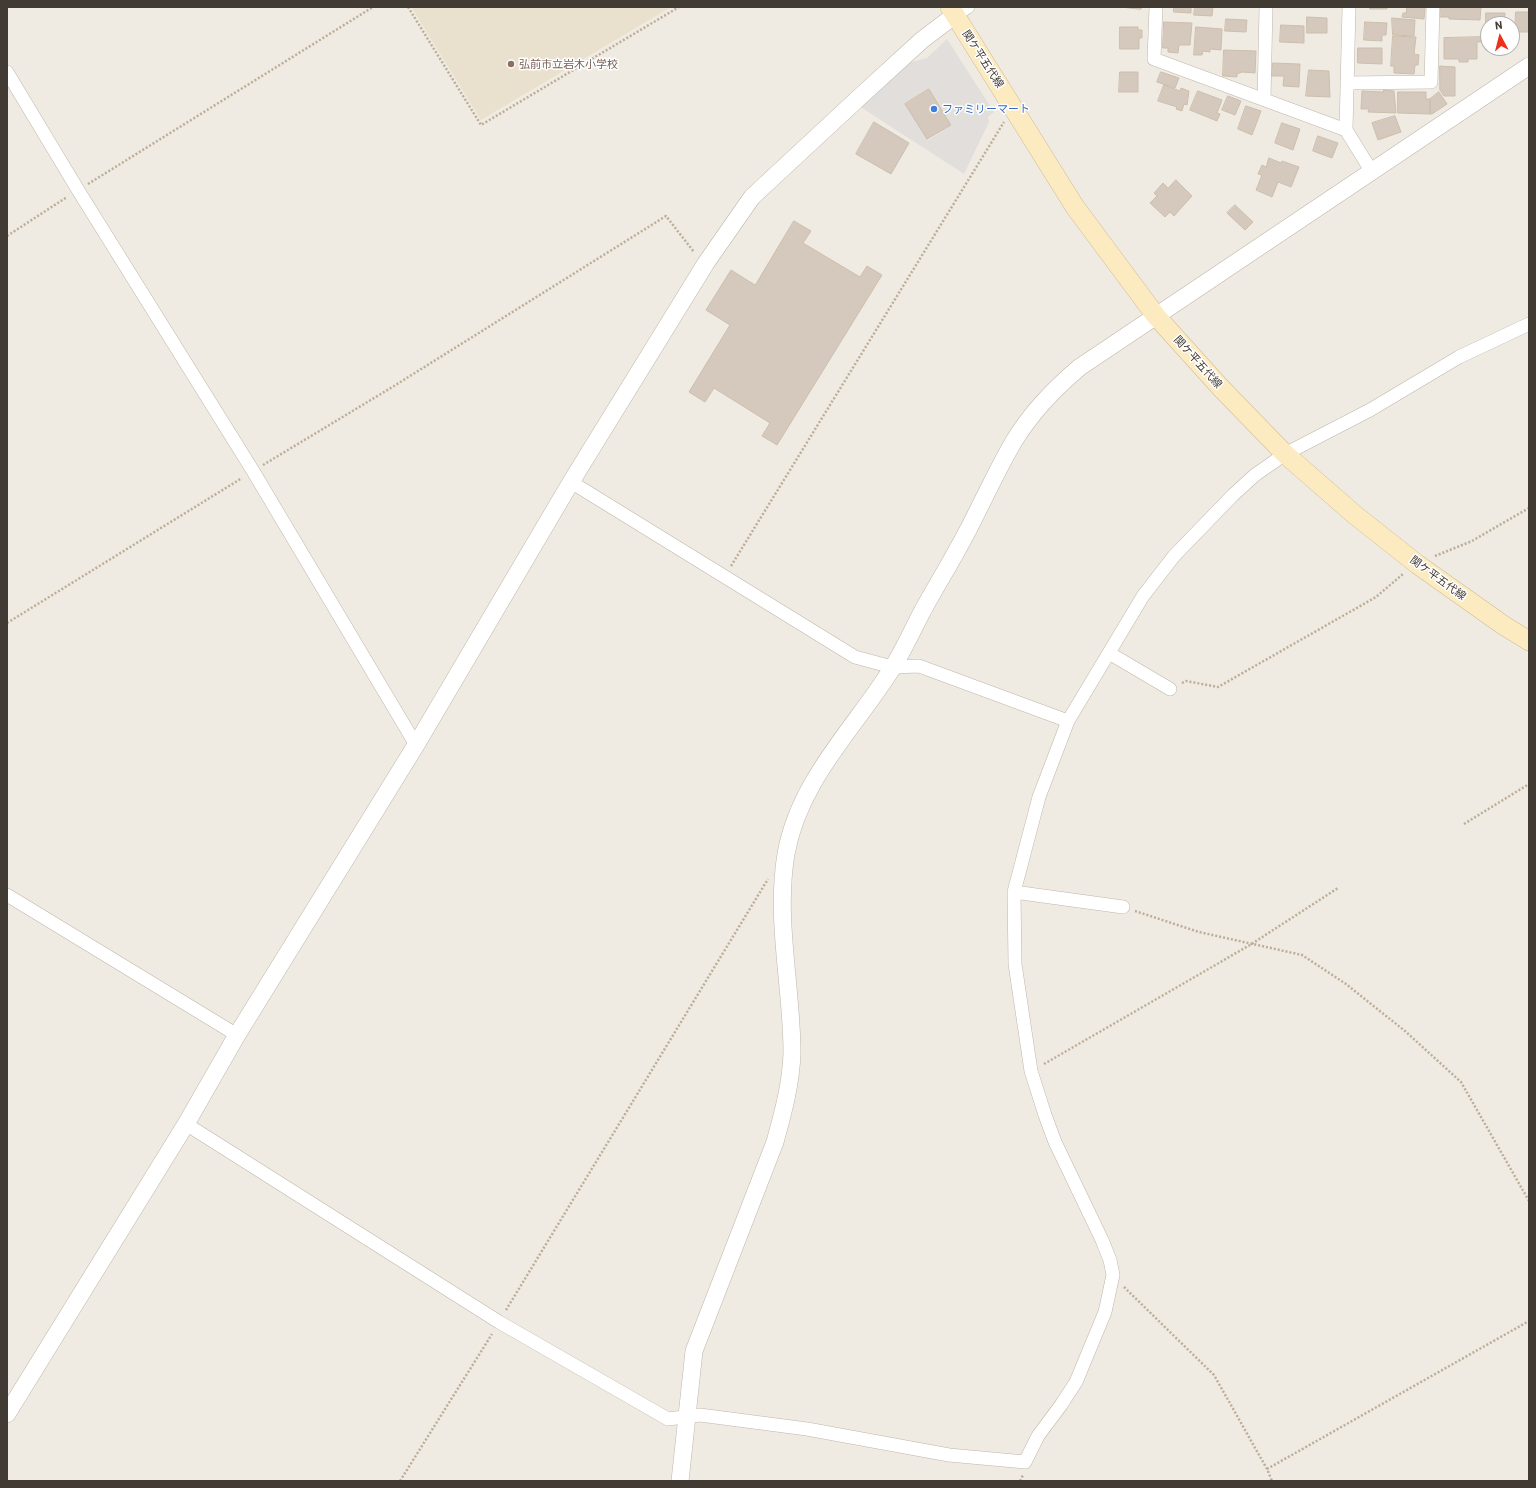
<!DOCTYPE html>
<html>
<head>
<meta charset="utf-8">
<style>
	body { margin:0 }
	#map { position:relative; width:1536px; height:1488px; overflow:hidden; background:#f0ebe2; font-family:Barlow,sans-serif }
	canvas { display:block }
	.frame { position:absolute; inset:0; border:8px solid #423b33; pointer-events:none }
	.north { position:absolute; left:1480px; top:16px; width:40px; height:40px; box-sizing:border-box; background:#fff; border:1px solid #b3b1ad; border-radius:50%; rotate:353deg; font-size:11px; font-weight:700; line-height:16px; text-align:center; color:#423b33 }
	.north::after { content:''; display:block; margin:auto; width:14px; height:18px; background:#f02f1a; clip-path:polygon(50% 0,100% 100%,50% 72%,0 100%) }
</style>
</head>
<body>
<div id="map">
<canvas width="1536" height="1488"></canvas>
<div class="frame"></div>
<div class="north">N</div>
</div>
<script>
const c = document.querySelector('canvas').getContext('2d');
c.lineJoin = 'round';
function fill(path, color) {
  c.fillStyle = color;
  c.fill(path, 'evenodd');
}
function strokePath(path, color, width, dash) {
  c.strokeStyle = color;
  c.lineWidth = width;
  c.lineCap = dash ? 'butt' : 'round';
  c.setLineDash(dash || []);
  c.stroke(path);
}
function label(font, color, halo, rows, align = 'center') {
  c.font = font + ' Barlow,"Noto Sans JP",sans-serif';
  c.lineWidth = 3;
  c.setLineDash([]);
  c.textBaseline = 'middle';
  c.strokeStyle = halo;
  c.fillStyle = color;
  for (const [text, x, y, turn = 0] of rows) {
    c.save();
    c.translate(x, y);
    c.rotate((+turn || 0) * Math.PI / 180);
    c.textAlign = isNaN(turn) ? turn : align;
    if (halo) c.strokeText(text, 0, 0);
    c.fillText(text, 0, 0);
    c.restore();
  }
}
const education = new Path2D(`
	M 411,7 L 671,7 L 481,120 Z`);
const parking = new Path2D(`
	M 947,39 L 994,112 L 988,117 L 989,122 L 964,174 L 859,106 L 908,63 L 927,58 ZM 929,88 L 952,125 L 928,140 L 905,103 Z`);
const building = new Path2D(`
	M 1121,7 L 1142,7 L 1141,9 Z
	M 1174,7 L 1191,7 L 1191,13 L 1174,12 Z
	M 1195,7 L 1213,7 L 1212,16 L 1194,15 Z
	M 1370,7 L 1387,7 L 1387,9 L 1370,9 Z
	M 1407,7 L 1425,7 L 1424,19 L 1402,17 L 1403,13 L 1406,13 Z
	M 1441,7 L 1481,7 L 1480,20 L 1449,19 L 1449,17 L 1440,17 Z
	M 1516,12 L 1529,12 L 1529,32 L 1515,32 Z
	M 1486,13 L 1505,13 L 1504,24 L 1488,24 L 1488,48 L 1506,48 L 1506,50 L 1486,50 Z
	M 1307,17 L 1327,18 L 1327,33 L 1307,33 Z
	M 1392,18 L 1415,20 L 1414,36 L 1393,35 Z
	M 1226,19 L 1247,20 L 1246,32 L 1225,31 Z
	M 1164,22 L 1192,23 L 1190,45 L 1179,45 L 1178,53 L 1168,52 L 1168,48 L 1163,48 Z
	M 1365,22 L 1387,23 L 1386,35 L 1382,35 L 1382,41 L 1364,40 Z
	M 1281,25 L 1304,26 L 1304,43 L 1280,42 Z
	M 1120,27 L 1138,27 L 1138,30 L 1142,30 L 1142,38 L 1139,38 L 1139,49 L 1120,49 Z
	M 1196,27 L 1222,29 L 1221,50 L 1210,49 L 1210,52 L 1203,51 L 1202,55 L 1194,55 Z
	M 1393,36 L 1416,37 L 1414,54 L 1419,55 L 1418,65 L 1415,65 L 1414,74 L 1394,73 L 1394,66 L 1391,66 Z
	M 1482,37 L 1482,42 L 1477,42 L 1477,59 L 1468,59 L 1468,62 L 1459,62 L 1459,59 L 1444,59 L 1444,38 Z
	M 1358,48 L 1382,48 L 1382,64 L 1358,63 Z
	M 1224,50 L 1256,51 L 1255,73 L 1242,72 L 1237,74 L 1237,77 L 1223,76 Z
	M 1273,63 L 1300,64 L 1299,87 L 1283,86 L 1284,76 L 1272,76 Z
	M 1440,66 L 1455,67 L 1455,96 L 1444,96 L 1440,90 Z
	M 1309,70 L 1329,71 L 1330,97 L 1306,96 Z
	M 1120,72 L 1138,72 L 1138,92 L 1119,92 Z
	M 1161,72 L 1179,78 L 1175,88 L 1157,82 Z
	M 1164,85 L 1180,91 L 1181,88 L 1189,91 L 1187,105 L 1184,104 L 1182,111 L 1176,109 L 1177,107 L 1158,101 Z
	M 929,89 L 951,125 L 927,139 L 905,104 Z
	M 1384,90 L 1394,91 L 1396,113 L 1368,112 L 1369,109 L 1361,109 L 1362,91 L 1383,92 Z
	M 1198,91 L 1222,100 L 1217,113 L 1220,114 L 1217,121 L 1190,110 Z
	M 1398,92 L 1426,92 L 1426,99 L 1430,99 L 1430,114 L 1398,113 Z
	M 1439,92 L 1447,104 L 1432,114 L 1430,114 L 1430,99 Z
	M 1228,96 L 1241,101 L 1235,115 L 1222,110 Z
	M 1246,106 L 1261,111 L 1252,135 L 1238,129 Z
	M 1395,116 L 1401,132 L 1378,140 L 1372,123 Z
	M 874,122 L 909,143 L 891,174 L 856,154 Z
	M 1282,123 L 1300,129 L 1293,150 L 1275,143 Z
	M 1318,136 L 1338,143 L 1332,158 L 1313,151 Z
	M 1269,158 L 1281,163 L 1282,161 L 1299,167 L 1291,187 L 1278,182 L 1272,197 L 1256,190 L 1262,175 L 1258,174 L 1262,165 L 1266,167 Z
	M 1176,180 L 1192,196 L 1174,216 L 1170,212 L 1165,217 L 1150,203 L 1157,196 L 1154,193 L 1163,183 L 1168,188 Z
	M 1235,205 L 1253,222 L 1245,230 L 1227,213 Z
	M 794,221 L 811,231 L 803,243 L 860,277 L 867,266 L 882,275 L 777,445 L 762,436 L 770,423 L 714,388 L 705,402 L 689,392 L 730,325 L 706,310 L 731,270 L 755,285 Z`);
const path = new Path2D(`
	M 408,7 L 481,125 L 679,7
	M 88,184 L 373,7
	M 7,236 L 67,197
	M 263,465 L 394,386 L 666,216 L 694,252
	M 1435,556 L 1472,541 L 1529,508
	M 731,566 L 1004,122
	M 7,623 L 242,478
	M 1182,683 L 1186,681 L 1218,687 L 1376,597 L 1403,574
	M 1464,824 L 1529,784
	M 1135,911 L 1199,932 L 1302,955 L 1346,984 L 1405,1031 L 1461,1082 L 1529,1201
	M 1044,1064 L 1250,945 L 1338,888
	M 1124,1287 L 1214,1375 L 1267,1469 L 1272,1481
	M 506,1310 L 768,879
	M 1267,1469 L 1529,1321
	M 400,1481 L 492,1334
	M 1020,1481 L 1023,1475`);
const minor = new Path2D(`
	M 1156,7 L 1154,59 L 1346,130
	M 1349,7 L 1346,130 L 1372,172
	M 955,15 L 968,7
	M 7,72 L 78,190 L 253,471 L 416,745
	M 1347,83 L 1431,82 L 1433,7
	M 1264,99 L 1266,7
	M 571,482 L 855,657 L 892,667 L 919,666 L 1068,721
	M 1109,653 L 1170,689
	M 1014,892 L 1123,907
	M 7,895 L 237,1035
	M 186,1124 L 499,1322 L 668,1419 L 700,1415 L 807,1429 L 949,1455 L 1025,1462 L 1038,1436 L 1061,1405 L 1076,1382 L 1105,1312 L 1113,1275 L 1110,1260 L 1102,1240 L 1055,1142 L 1045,1115 L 1031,1071 L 1015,964 L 1014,892 L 1039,797 L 1068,721 L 1143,596 L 1174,556 L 1233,495 L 1255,475 L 1285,454 L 1370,410 L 1459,357 L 1529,324`);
const tertiary = new Path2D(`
	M 7,1414 L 186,1124 L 237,1035 L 416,745 L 571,482 L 706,263 L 752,197 L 864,93 L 922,40 L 955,15
	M 680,1481 L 694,1351 L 775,1142 C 783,1113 791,1084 792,1053 C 792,987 775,920 786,854 C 799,780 855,728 893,667 C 904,649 913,629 923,610 C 938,583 954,557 968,530 C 983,501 997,470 1014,441 C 1031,413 1055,388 1080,367 L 1529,66`);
const secondary = new Path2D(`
	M 950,7 L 1075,207 L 1156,316 L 1221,388 L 1285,454 L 1355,515 L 1417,564 L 1503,625 L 1529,641`);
const markers = [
	[511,64,4,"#8d6e63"],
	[934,109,4,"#3f7fe0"]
];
const streetNames = [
	["関ケ平五代線",983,59,57],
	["関ケ平五代線",1198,362,48],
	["関ケ平五代線",1438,578,36]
];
const educationNames = [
	["弘前市立岩木小学校",519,64]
];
const shopNames = [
	["ファミリーマート",942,109]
];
fill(education, '#e9e0cd');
fill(parking, '#e1dedb');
fill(building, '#d4c9bc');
strokePath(building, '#ccbeac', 1);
strokePath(minor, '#beb5a9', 14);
strokePath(tertiary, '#beb5a9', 18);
strokePath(secondary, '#cfbc94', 20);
strokePath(path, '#bcad98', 2.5, [2, 2]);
strokePath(minor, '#fff', 13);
strokePath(tertiary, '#fff', 17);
strokePath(secondary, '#fcebc1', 19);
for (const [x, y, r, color] of markers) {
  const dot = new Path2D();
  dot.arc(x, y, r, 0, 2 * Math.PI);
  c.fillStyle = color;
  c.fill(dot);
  strokePath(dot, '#fff', 1.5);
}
label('11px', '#423b33', '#fff', streetNames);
label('11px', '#785e54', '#fff', educationNames, 'left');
label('11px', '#366cbe', '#fff', shopNames, 'left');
</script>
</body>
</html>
